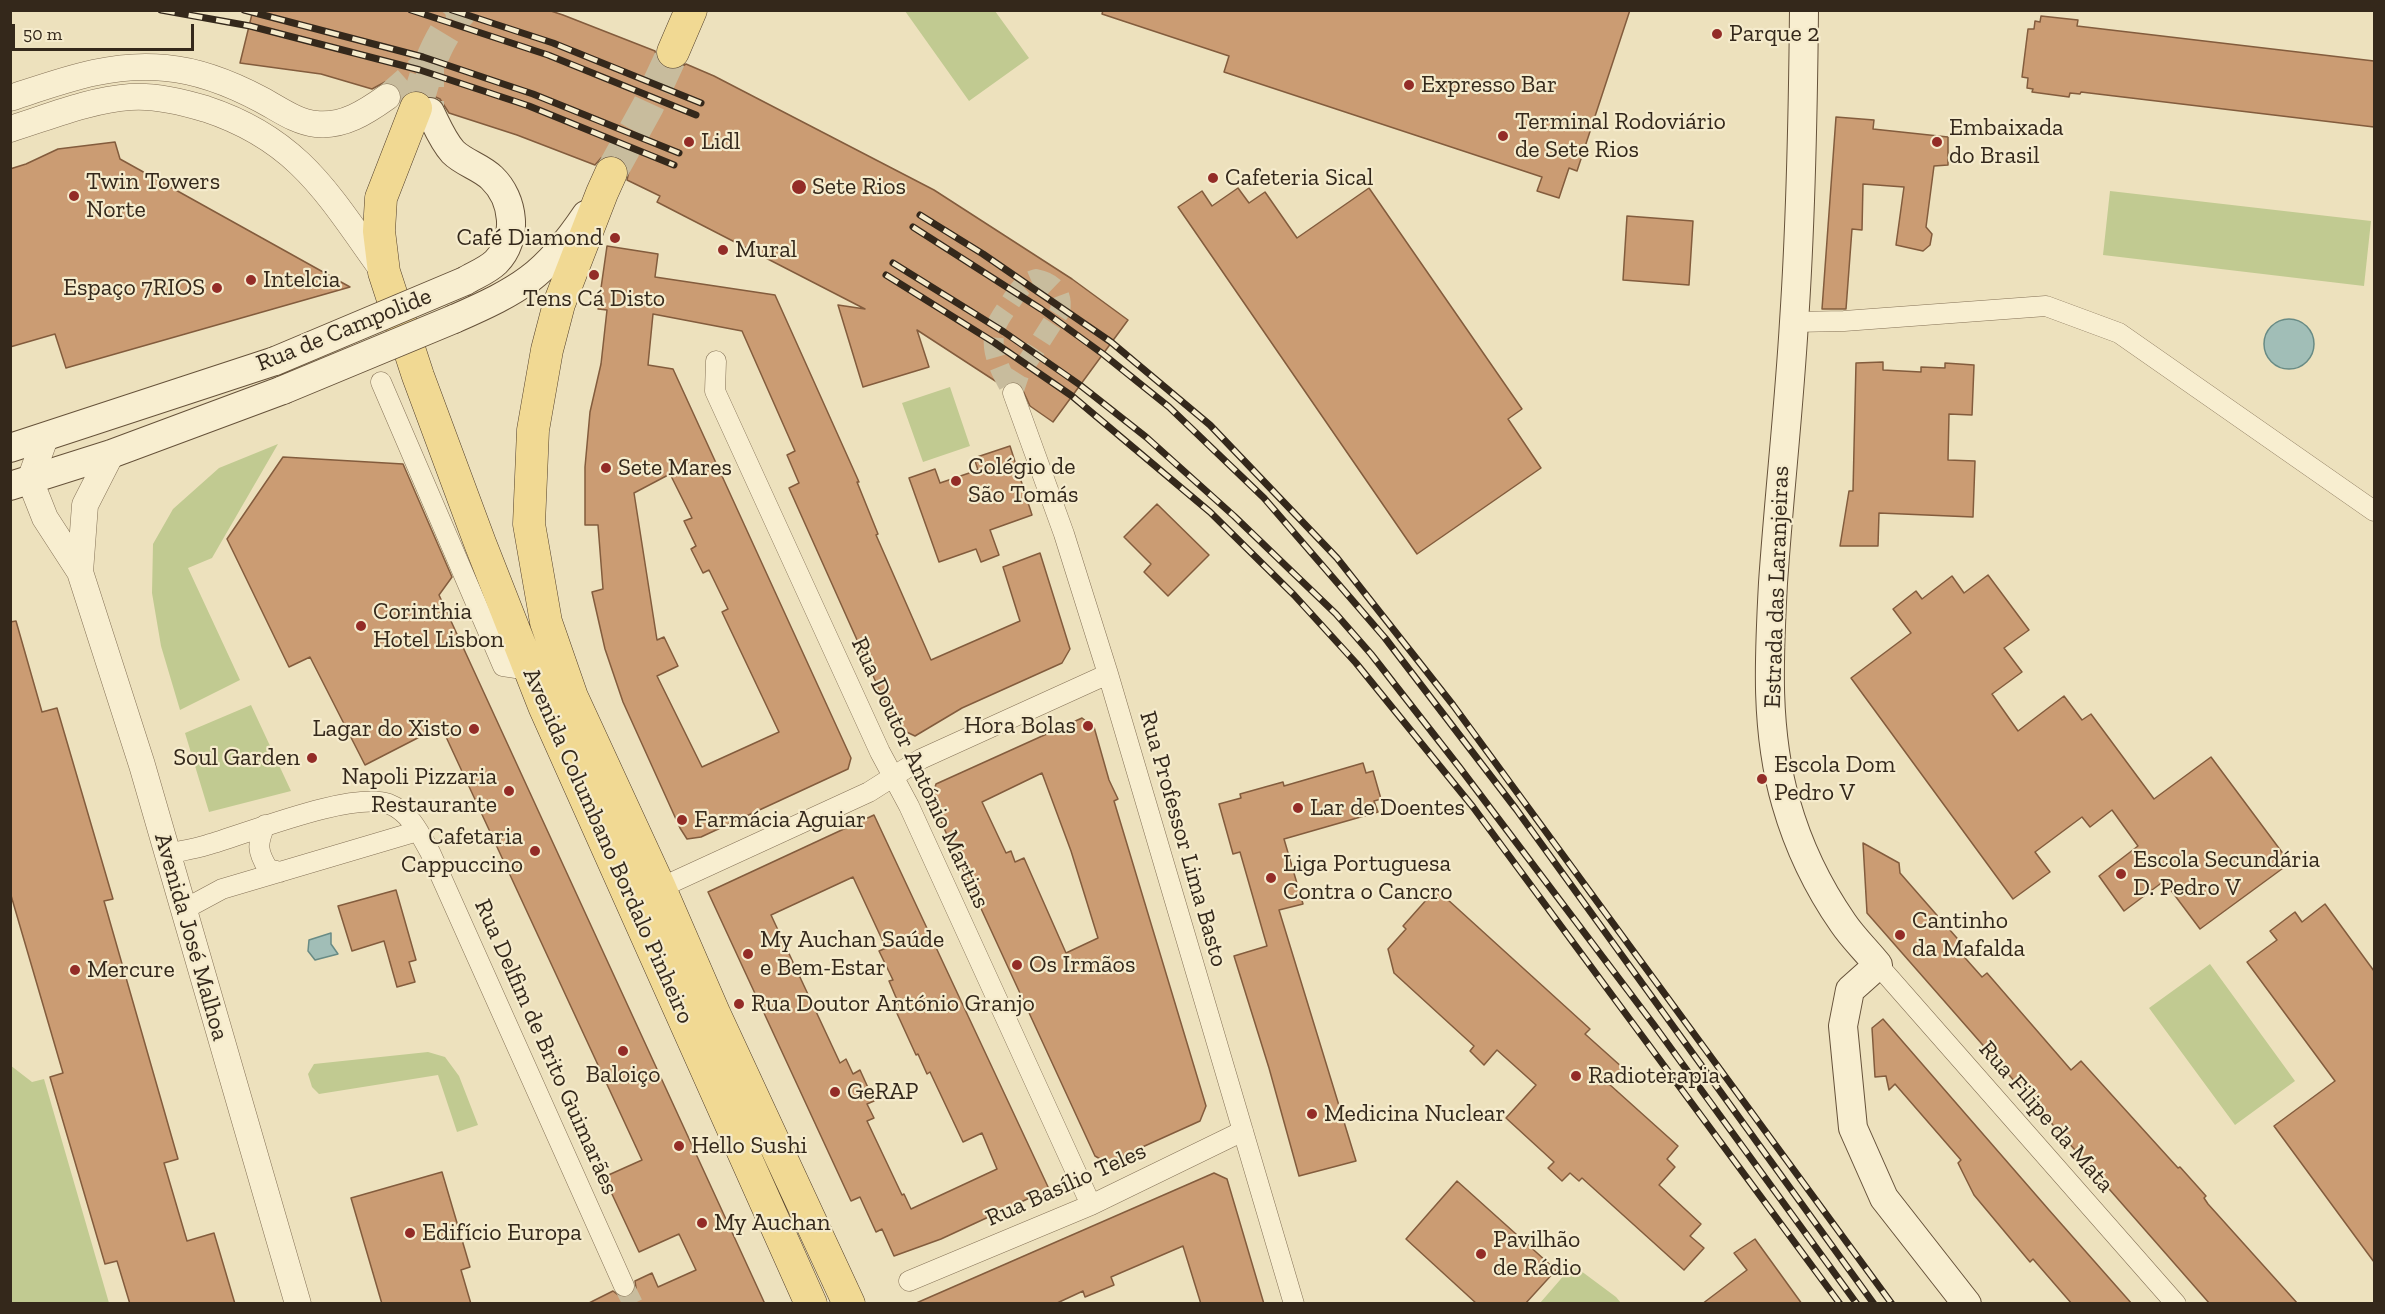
<!DOCTYPE html>
<html>
<head>
<meta charset="utf-8">
<style>
	body { margin:0 }
	#map { position:relative; width:2385px; height:1314px; overflow:hidden; background:#ede1bd; font-family:"Zilla Slab",serif }
	canvas { display:block }
	.frame { position:absolute; inset:0; border:12px solid #34281b; pointer-events:none }
	.scale { position:absolute; left:12px; top:24px; width:182px; height:27px; box-sizing:border-box; border:3px solid #34281b; border-top:0; padding-left:8px; font-size:18px; line-height:21px; white-space:nowrap; color:#34281b; -webkit-text-stroke:4px #f5ebcc; paint-order:stroke }
</style>
</head>
<body>
<div id="map">
<canvas width="2385" height="1314"></canvas>
<div class="frame"></div>
<div class="scale">50 m</div>
</div>
<script>
const c = document.querySelector('canvas').getContext('2d');
c.lineJoin = 'round';
function fill(path, color) {
  c.fillStyle = color;
  c.fill(path, 'evenodd');
}
function strokePath(path, color, width, dash) {
  c.strokeStyle = color;
  c.lineWidth = width;
  c.lineCap = dash ? 'butt' : 'round';
  c.setLineDash(dash || []);
  c.stroke(path);
}
function label(font, color, halo, rows, align = 'center') {
  c.font = font + ' "Zilla Slab",serif';
  c.lineWidth = 4.5;
  c.setLineDash([]);
  c.textBaseline = 'middle';
  c.strokeStyle = halo;
  c.fillStyle = color;
  for (const [text, x, y, turn = 0] of rows) {
    c.save();
    c.translate(x, y);
    c.rotate((+turn || 0) * Math.PI / 180);
    c.textAlign = isNaN(turn) ? turn : align;
    if (halo) c.strokeText(text, 0, 0);
    c.fillText(text, 0, 0);
    c.restore();
  }
}
const green = new Path2D(`
	M 905,11 L 995,11 L 1029,58 L 969,101 Z
	M 2110,191 L 2371,221 L 2364,286 L 2103,255 Z
	M 950,387 L 970,446 L 923,462 L 902,403 Z
	M 278,444 L 212,558 L 188,568 L 240,680 L 180,710 L 161,646 L 152,593 L 153,544 L 173,509 L 219,468 Z
	M 251,705 L 291,791 L 209,812 L 185,733 Z
	M 2210,964 L 2295,1081 L 2235,1125 L 2149,1008 Z
	M 428,1052 L 445,1057 L 459,1076 L 478,1125 L 457,1132 L 438,1075 L 319,1094 L 312,1087 L 308,1074 L 314,1064 Z
	M 10,1065 L 32,1082 L 44,1079 L 109,1303 L 11,1303 Z
	M 1573,1265 L 1616,1297 L 1621,1303 L 1540,1303 Z`);
const water = new Path2D(`
	M2264 344a25 25 0 1 1 50 0a25 25 0 1 1-50 0Z
	M 331,933 L 331,944 L 338,954 L 315,960 L 308,951 L 309,940 Z`);
const building = new Path2D(`
	M 253,10 L 548,10 L 563,15 L 655,51 L 658,62 L 666,69 L 676,70 L 686,64 L 714,76 L 934,190 L 1072,279 L 1128,320 L 1053,422 L 1030,406 L 1020,384 L 1009,382 L 1003,386 L 917,330 L 929,367 L 863,387 L 838,305 L 865,309 L 657,202 L 660,196 L 627,180 L 629,171 L 625,162 L 619,157 L 609,155 L 601,158 L 595,165 L 517,135 L 449,113 L 440,99 L 422,91 L 413,90 L 402,98 L 400,89 L 393,83 L 385,82 L 372,89 L 321,74 L 240,63 Z
	M 1103,10 L 1630,10 L 1577,171 L 1569,168 L 1559,198 L 1537,191 L 1542,177 L 1224,72 L 1229,56 L 1102,14 Z
	M 2041,16 L 2078,20 L 2077,26 L 2374,61 L 2374,127 L 2081,92 L 2080,94 L 2070,93 L 2069,97 L 2032,92 L 2033,89 L 2027,88 L 2028,78 L 2022,77 L 2028,29 L 2034,29 L 2035,21 L 2040,22 Z
	M 1836,117 L 1874,120 L 1873,129 L 1948,137 L 1948,165 L 1934,166 L 1926,227 L 1932,234 L 1930,245 L 1923,251 L 1896,245 L 1904,187 L 1863,184 L 1862,230 L 1852,229 L 1846,309 L 1822,309 Z
	M 115,142 L 120,159 L 350,287 L 66,368 L 55,334 L 10,347 L 10,169 L 26,164 L 58,149 Z
	M 1238,188 L 1249,203 L 1265,192 L 1297,238 L 1369,188 L 1522,409 L 1508,419 L 1541,468 L 1417,554 L 1178,207 L 1202,191 L 1212,206 Z
	M 1627,216 L 1693,221 L 1689,285 L 1623,280 Z
	M 607,246 L 658,254 L 655,277 L 775,295 L 859,482 L 857,482 L 878,534 L 876,535 L 931,660 L 1020,621 L 1003,567 L 1040,553 L 1070,649 L 1062,663 L 962,708 L 915,736 L 896,727 L 789,488 L 799,483 L 787,455 L 795,451 L 742,331 L 653,314 L 648,365 L 673,369 L 851,758 L 848,769 L 701,837 L 687,839 L 680,828 L 623,702 L 605,649 L 592,592 L 603,589 L 598,525 L 585,525 L 585,467 L 590,412 L 601,364 L 607,310 L 598,309 ZM 670,474 L 692,518 L 684,521 L 696,546 L 691,549 L 703,573 L 709,570 L 728,609 L 722,612 L 779,732 L 702,767 L 657,676 L 678,666 L 664,637 L 657,640 L 634,493 Z
	M 1883,362 L 1883,370 L 1921,372 L 1921,367 L 1945,368 L 1945,363 L 1974,365 L 1972,415 L 1949,414 L 1948,460 L 1975,461 L 1973,517 L 1879,513 L 1878,546 L 1840,546 L 1849,491 L 1853,491 L 1856,363 Z
	M 1010,446 L 1032,515 L 990,530 L 999,555 L 981,562 L 976,549 L 939,562 L 909,478 L 935,469 L 940,483 L 978,470 L 974,458 Z
	M 283,457 L 403,464 L 452,577 L 439,595 L 765,1304 L 587,1304 L 613,1291 L 622,1298 L 629,1297 L 636,1288 L 635,1281 L 652,1273 L 658,1287 L 696,1270 L 679,1234 L 639,1252 L 604,1177 L 642,1160 L 441,726 L 365,765 L 310,657 L 289,667 L 227,539 Z
	M 1157,504 L 1209,555 L 1168,596 L 1144,572 L 1151,564 L 1124,537 Z
	M 1988,575 L 2029,630 L 2004,648 L 2022,672 L 1992,694 L 2018,731 L 2064,696 L 2082,720 L 2091,714 L 2154,799 L 2211,757 L 2290,863 L 2200,929 L 2164,881 L 2124,911 L 2099,876 L 2138,846 L 2112,810 L 2090,827 L 2082,817 L 2035,852 L 2050,872 L 2013,899 L 1851,678 L 1911,633 L 1893,609 L 1916,591 L 1922,599 L 1952,576 L 1964,593 Z
	M 16,621 L 42,712 L 57,708 L 113,899 L 104,901 L 178,1159 L 164,1163 L 187,1241 L 214,1233 L 235,1304 L 130,1304 L 117,1261 L 105,1264 L 50,1077 L 63,1073 L 10,892 L 10,622 Z
	M 1082,718 L 1094,727 L 1109,780 L 1118,799 L 1114,801 L 1206,1106 L 1200,1121 L 1107,1163 L 1095,1156 L 931,800 L 936,784 ZM 1042,773 L 1071,851 L 1098,938 L 1066,953 L 1024,858 L 1015,862 L 1011,851 L 1006,853 L 982,802 Z
	M 1363,763 L 1366,773 L 1373,771 L 1381,799 L 1374,801 L 1378,812 L 1284,839 L 1303,904 L 1279,910 L 1356,1161 L 1299,1176 L 1269,1068 L 1234,956 L 1267,946 L 1240,852 L 1233,854 L 1219,804 L 1241,798 L 1240,794 L 1283,782 L 1284,786 Z
	M 874,815 L 1049,1189 L 941,1239 L 894,1256 L 882,1229 L 876,1232 L 860,1197 L 851,1201 L 708,892 ZM 853,877 L 886,948 L 879,951 L 893,980 L 889,981 L 900,1007 L 895,1009 L 916,1055 L 918,1054 L 927,1074 L 930,1072 L 963,1142 L 982,1133 L 997,1169 L 911,1209 L 904,1194 L 902,1195 L 867,1121 L 874,1118 L 867,1104 L 874,1101 L 860,1070 L 853,1074 L 846,1059 L 840,1063 L 771,915 Z
	M 1863,843 L 1899,863 L 1900,873 L 1963,945 L 1958,950 L 1982,977 L 1987,973 L 2071,1070 L 2081,1061 L 2178,1168 L 2180,1167 L 2206,1196 L 2204,1198 L 2208,1204 L 2298,1304 L 2210,1304 L 1867,913 Z
	M 1436,889 L 1590,1029 L 1585,1034 L 1623,1068 L 1609,1084 L 1678,1146 L 1667,1159 L 1675,1167 L 1659,1185 L 1701,1224 L 1690,1236 L 1704,1248 L 1684,1270 L 1582,1178 L 1579,1181 L 1570,1173 L 1562,1181 L 1548,1168 L 1554,1162 L 1506,1118 L 1536,1085 L 1497,1050 L 1484,1065 L 1470,1051 L 1474,1046 L 1394,973 L 1388,949 L 1406,929 L 1403,926 Z
	M 396,890 L 416,960 L 409,962 L 415,982 L 397,987 L 384,941 L 352,951 L 338,906 Z
	M 2325,904 L 2374,971 L 2374,1262 L 2274,1126 L 2335,1081 L 2247,962 L 2277,940 L 2270,931 L 2295,912 L 2302,922 Z
	M 1883,1019 L 2049,1210 L 2132,1304 L 2072,1304 L 2033,1259 L 2030,1262 L 1974,1195 L 1958,1163 L 1961,1160 L 1895,1084 L 1889,1090 L 1886,1076 L 1875,1077 L 1872,1028 Z
	M 442,1172 L 470,1267 L 461,1270 L 471,1304 L 382,1304 L 351,1198 Z
	M 1214,1173 L 1227,1179 L 1264,1304 L 1201,1304 L 1183,1246 L 1111,1277 L 1114,1285 L 1085,1297 L 1083,1291 L 1055,1304 L 914,1304 Z
	M 1457,1181 L 1556,1270 L 1525,1304 L 1477,1304 L 1406,1239 Z
	M 1755,1239 L 1802,1304 L 1702,1304 L 1747,1270 L 1734,1253 Z`);
const minorTunnel = new Path2D(`
	M 455,10 L 456,18
	M 1036,279 C 1053,282 1064,294 1060,311 L 1019,375 L 1013,393 C 1002,374 988,350 996,327 C 998,319 1005,311 1010,303 C 1018,291 1022,283 1036,279 Z
	M 624,1286 L 633,1304`);
const tertiaryTunnel = new Path2D(`
	M 387,97 L 430,59`);
const secondaryTunnel = new Path2D(`
	M 430,59 L 430,112`);
const primaryTunnel = new Path2D(`
	M 416,108 C 426,72 436,38 462,10
	M 611,173 L 648,106 L 673,52`);
const minor = new Path2D(`
	M 1794,322 L 1844,321 L 2046,306 L 2119,333 L 2374,511
	M 716,361 L 715,391 L 880,752 L 909,806 L 1091,1205
	M 381,382 L 503,666 L 529,670
	M 1013,393 L 1064,534 L 1108,674 L 1294,1304
	M 265,825 C 257,844 257,851 268,869 L 280,872
	M 167,854 C 180,851 194,849 207,845 C 249,833 351,791 389,804 C 410,812 420,834 430,852 L 624,1286
	M 660,888 L 869,792 L 921,759 L 1108,674
	M 183,910 L 222,889 L 418,831
	M 1878,965 L 2176,1304
	M 909,1281 L 1091,1205 L 1243,1131`);
const tertiary = new Path2D(`
	M 10,98 C 62,81 111,62 166,68 C 200,71 232,84 262,100 C 279,109 296,122 316,124 C 343,127 366,112 387,97
	M 10,129 C 49,117 89,100 130,97 C 154,95 183,102 206,109 C 300,140 329,196 384,272
	M 45,438 L 30,480 L 45,518 L 80,572 L 142,765 L 298,1304
	M 80,572 L 85,505 L 111,454`);
const secondary = new Path2D(`
	M 1804,10 C 1803,114 1801,218 1794,322 C 1789,409 1779,495 1773,583 C 1769,657 1765,731 1786,803 C 1798,845 1818,887 1843,923 C 1853,938 1867,951 1878,965 L 1850,990 L 1843,1026 L 1853,1128 L 1884,1198 L 1967,1304
	M 430,112 C 437,126 443,141 453,152 C 464,163 481,167 492,178 C 514,199 519,239 496,262 C 488,270 475,275 465,281
	M 454,319 C 520,290 545,276 586,215
	M 10,448 L 275,361
	M 10,486 L 111,454 L 283,390`);
const primary = new Path2D(`
	M 673,52 L 691,10
	M 416,108 L 381,198 L 379,231 L 384,272 L 418,376 L 480,543 L 544,706 L 811,1304
	M 611,173 L 602,193 L 559,304 L 547,350 L 533,430 L 529,524 L 546,622 L 572,697 L 660,888 L 715,1015 L 849,1304`);
const rail = new Path2D(`
	M 161,10 L 250,26 L 420,70 L 529,106 L 674,165
	M 244,10 L 423,57 L 533,94 L 679,153
	M 411,10 L 548,55 L 696,115
	M 452,10 L 553,43 L 701,103
	M 920,215 L 983,254 L 1111,342 L 1210,425 L 1337,558 L 1453,705 L 1892,1304
	M 913,227 L 1041,309 L 1103,354 L 1169,407 L 1264,498 L 1385,638 L 1516,809 L 1874,1304
	M 893,263 L 1004,332 L 1080,385 L 1146,437 L 1234,516 L 1336,614 L 1371,654 L 1460,768 L 1654,1025 L 1857,1304
	M 886,275 L 995,343 L 1072,396 L 1210,512 L 1294,595 L 1356,663 L 1473,807 L 1840,1304`);
const secondaryBridge = new Path2D(`
	M 275,361 L 465,281
	M 283,390 L 454,319`);
const markers = [
	[1717,34,6,"#932c27"],
	[1409,85,6,"#932c27"],
	[1503,136,6,"#932c27"],
	[689,142,6,"#932c27"],
	[1937,142,6,"#932c27"],
	[1213,178,6,"#932c27"],
	[799,187,8,"#932c27"],
	[74,196,6,"#932c27"],
	[615,238,6,"#932c27"],
	[723,250,6,"#932c27"],
	[594,275,6,"#932c27"],
	[251,280,6,"#932c27"],
	[217,288,6,"#932c27"],
	[606,468,6,"#932c27"],
	[956,481,6,"#932c27"],
	[361,626,6,"#932c27"],
	[1088,726,6,"#932c27"],
	[474,729,6,"#932c27"],
	[312,758,6,"#932c27"],
	[1762,779,6,"#932c27"],
	[509,791,6,"#932c27"],
	[1298,808,6,"#932c27"],
	[682,820,6,"#932c27"],
	[535,851,6,"#932c27"],
	[2121,874,6,"#932c27"],
	[1271,878,6,"#932c27"],
	[1900,935,6,"#932c27"],
	[748,954,6,"#932c27"],
	[1017,965,6,"#932c27"],
	[75,970,6,"#932c27"],
	[739,1004,6,"#932c27"],
	[623,1051,6,"#932c27"],
	[1576,1076,6,"#932c27"],
	[835,1092,6,"#932c27"],
	[1312,1114,6,"#932c27"],
	[679,1146,6,"#932c27"],
	[702,1223,6,"#932c27"],
	[410,1233,6,"#932c27"],
	[1481,1254,6,"#932c27"]
];
const poiNames = [
	["Parque 2",1729,34],
	["Expresso Bar",1421,85],
	["Terminal Rodoviário",1515,122],
	["de Sete Rios",1515,150],
	["Embaixada",1949,128],
	["do Brasil",1949,156],
	["Lidl",701,142],
	["Cafeteria Sical",1225,178],
	["Twin Towers",86,182],
	["Norte",86,210],
	["Sete Rios",812,187],
	["Café Diamond",603,238,"right"],
	["Mural",735,250],
	["Intelcia",263,280],
	["Espaço 7RIOS",205,288,"right"],
	["Tens Cá Disto",594,299,"center"],
	["Colégio de",968,467],
	["São Tomás",968,495],
	["Sete Mares",618,468],
	["Corinthia",373,612],
	["Hotel Lisbon",373,640],
	["Hora Bolas",1076,726,"right"],
	["Lagar do Xisto",462,729,"right"],
	["Soul Garden",300,758,"right"],
	["Escola Dom",1774,765],
	["Pedro V",1774,793],
	["Napoli Pizzaria",497,777,"right"],
	["Restaurante",497,805,"right"],
	["Lar de Doentes",1310,808],
	["Farmácia Aguiar",694,820],
	["Cafetaria",523,837,"right"],
	["Cappuccino",523,865,"right"],
	["Escola Secundária",2133,860],
	["D. Pedro V",2133,888],
	["Liga Portuguesa",1283,864],
	["Contra o Cancro",1283,892],
	["Cantinho",1912,921],
	["da Mafalda",1912,949],
	["My Auchan Saúde",760,940],
	["e Bem-Estar",760,968],
	["Os Irmãos",1029,965],
	["Mercure",87,970],
	["Rua Doutor António Granjo",751,1004],
	["Baloiço",623,1075,"center"],
	["Radioterapia",1588,1076],
	["GeRAP",847,1092],
	["Medicina Nuclear",1324,1114],
	["Hello Sushi",691,1146],
	["My Auchan",714,1223],
	["Edifício Europa",422,1233],
	["Pavilhão",1493,1240],
	["de Rádio",1493,1268]
];
const streetNames = [
	["Rua de Campolide",344,330,-22],
	["Estrada das Laranjeiras",1777,587,-88],
	["Rua Doutor António Martins",920,773,65],
	["Rua Professor Lima Basto",1183,839,74],
	["Avenida Columbano Bordalo Pinheiro",608,846,66],
	["Avenida José Malhoa",191,937,74],
	["Rua Delfim de Brito Guimarães",546,1047,66],
	["Rua Filipe da Mata",2046,1117,49],
	["Rua Basílio Teles",1066,1185,-24]
];
fill(green, '#c1ca91');
fill(water, '#a1beb7');
strokePath(water, '#688b85', 1.5);
fill(building, '#cb9c73');
strokePath(building, '#835c3d', 1.5);
strokePath(minorTunnel, '#c8bc9d', 20, [20, 10]);
strokePath(tertiaryTunnel, '#c8bc9d', 26, [26, 13]);
strokePath(secondaryTunnel, '#c8bc9d', 28, [28, 14]);
strokePath(primaryTunnel, '#c8bc9d', 32, [32, 16]);
strokePath(minor, '#847156', 21);
strokePath(tertiary, '#847156', 27);
strokePath(secondary, '#66523a', 30);
strokePath(primary, '#523f2b', 33);
strokePath(minor, '#f8eed0', 20);
strokePath(tertiary, '#f8eed0', 26);
strokePath(secondary, '#f8eed0', 28);
strokePath(primary, '#f1d993', 32);
strokePath(rail, '#34281b', 7);
strokePath(rail, '#f5ebcc', 4.5, [14]);
strokePath(secondaryBridge, '#66523a', 30, []);
strokePath(secondaryBridge, '#f8eed0', 28);
for (const [x, y, r, color] of markers) {
  const dot = new Path2D();
  dot.arc(x, y, r, 0, 2 * Math.PI);
  c.fillStyle = color;
  c.fill(dot);
  strokePath(dot, '#f5ebcc', 2);
}
label('24px', '#34281b', '#f5ebcc', poiNames, 'left');
label('24px', '#34281b', '#f5ebcc', streetNames);
</script>
</body>
</html>
